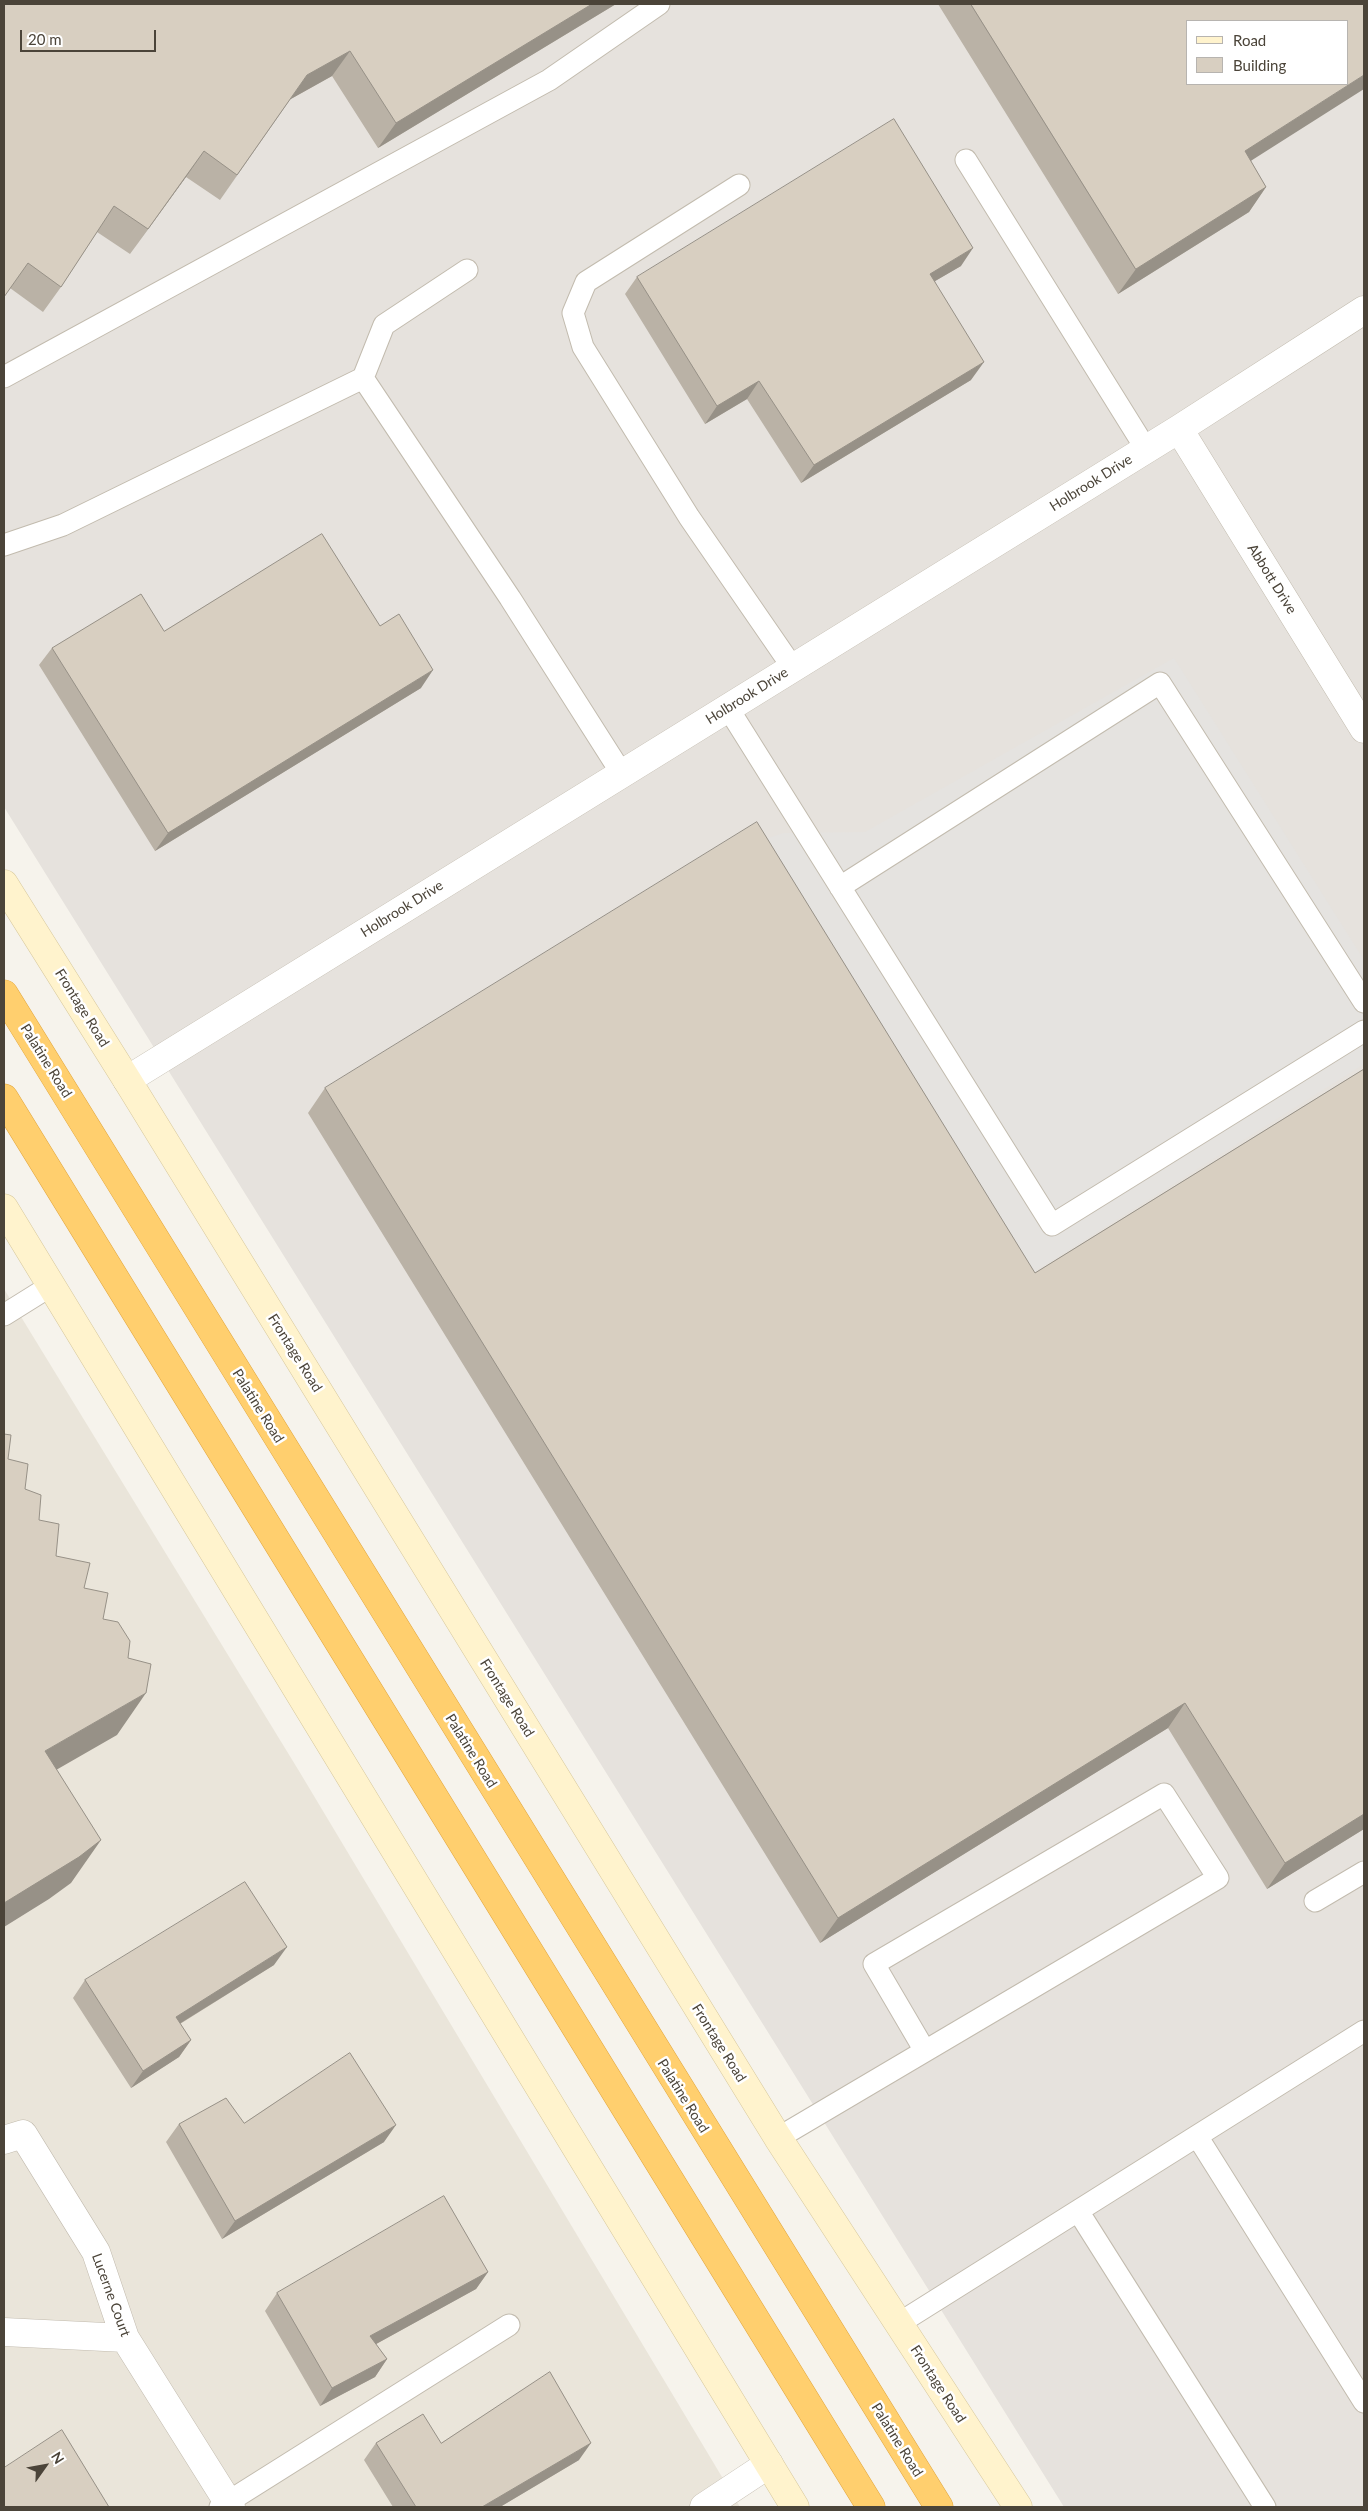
<!DOCTYPE html>
<html>
<head>
<meta charset="utf-8">
<style>
	body { margin:0 }
	#map { position:relative; width:1368px; height:2511px; overflow:hidden; background:#f6f3ec; font-family:Lato,sans-serif }
	canvas { display:block }
	.frame { position:absolute; inset:0; border:5px solid #4b4439; pointer-events:none }
	.legend { position:absolute; left:1186px; top:20px; width:162px; height:65px; box-sizing:border-box; background:#fff; border:1px solid #b7b4b0; margin:0; padding:6px 9px; list-style:none; font-size:15px; color:#4b4439 }
	.legend li { display:flex; align-items:center; gap:10px; height:25px }
	.legend b { width:25px; border:1px solid #b7b4b0 }
	.north { position:absolute; left:20px; top:2441px; width:50px; height:50px; -webkit-text-stroke:4px #fff; paint-order:stroke; rotate:58deg; font-size:14px; font-weight:700; line-height:20px; text-align:center; color:#4b4439 }
	.north::after { content:''; display:block; margin:auto; width:18px; height:22px; background:#4b4439; clip-path:polygon(50% 0,100% 100%,50% 72%,0 100%) }
	.scale { position:absolute; left:20px; top:30px; width:136px; height:22px; box-sizing:border-box; border:2px solid #4b4439; border-top:0; padding-left:6px; font-size:15px; line-height:18px; white-space:nowrap; color:#4b4439; -webkit-text-stroke:4px #fff; paint-order:stroke }
</style>
</head>
<body>
<div id="map">
<canvas width="1368" height="2511"></canvas>
<div class="frame"></div>
<ul class="legend">
<li><b style="height:6px;background:#fff3cd"></b>Road</li>
<li><b style="height:14px;background:#d8cfc1"></b>Building</li>
</ul>
<div class="north">N</div>
<div class="scale">20 m</div>
</div>
<script>
const c = document.querySelector('canvas').getContext('2d');
c.lineJoin = 'round';
function fill(path, color) {
  c.fillStyle = color;
  c.fill(path, 'evenodd');
}
function strokePath(path, color, width, dash) {
  c.strokeStyle = color;
  c.lineWidth = width;
  c.lineCap = dash ? 'butt' : 'round';
  c.setLineDash(dash || []);
  c.stroke(path);
}
function label(font, color, halo, rows, align = 'center') {
  c.font = font + ' Lato,sans-serif';
  c.lineWidth = 5;
  c.setLineDash([]);
  c.textBaseline = 'middle';
  c.strokeStyle = halo;
  c.fillStyle = color;
  for (const [text, x, y, turn = 0] of rows) {
    c.save();
    c.translate(x, y);
    c.rotate((+turn || 0) * Math.PI / 180);
    c.textAlign = isNaN(turn) ? turn : align;
    if (halo) c.strokeText(text, 0, 0);
    c.fillText(text, 0, 0);
    c.restore();
  }
}
const residential = new Path2D(`
	M 4,1289 L 299,1771 L 740,2507 L 4,2507 Z`);
const industrial = new Path2D(`
	M 4,4 L 1364,4 L 1364,2507 L 1064,2507 L 4,807 ZM 1187,21 L 1347,21 L 1347,84 L 1187,84 Z`);
const parking = new Path2D(`
	M 1174,658 L 1364,960 L 1364,1064 L 1010,1287 L 739,848 L 784,833 L 865,832 Z`);
const lane = new Path2D(`
	M 966,160 L 1146,449
	M 739,185 L 586,282 L 573,313 L 583,347 L 689,517 L 793,668
	M 4,377 L 549,80 L 659,4
	M 363,378 L 384,325 L 467,270
	M 4,545 L 63,525 L 363,378 L 510,598 L 622,774
	M 728,708 L 1052,1225 L 1364,1031
	M 840,887 L 1160,683 L 1364,1002
	M 4,1315 L 52,1285
	M 1315,1901 L 1364,1872
	M 1197,2136 L 1364,2402
	M 778,2138 L 1218,1878 L 1164,1794 L 874,1964 L 925,2051
	M 1078,2211 L 1265,2507
	M 898,2324 L 1364,2031
	M 220,2507 L 509,2325`);
const street = new Path2D(`
	M 1179,429 L 1364,729
	M 127,1080 L 1179,429 L 1364,310
	M 4,2140 L 23,2134 L 96,2252 L 125,2338 L 231,2507
	M 4,2332 L 125,2338
	M 704,2507 L 769,2464`);
const secondary = new Path2D(`
	M 4,884 L 127,1080 L 778,2138 L 1018,2507
	M 4,1208 L 795,2507`);
const highway = new Path2D(`
	M 4,994 L 939,2507
	M 4,1098 L 871,2507`);
const wall = new Path2D(`
	M 4,4 L 616,4 L 378,148 L 332,76 L 289,100 L 220,200 L 186,177 L 130,254 L 97,232 L 61,287 L 43,312 L 10,288 Z
	M 938,4 L 1364,4 L 1251,161 L 1266,187 L 1249,212 L 1118,294 Z
	M 961,266 L 935,281 L 971,380 L 801,483 L 747,399 L 705,424 L 625,294 L 637,277 Z
	M 164,631 L 421,688 L 155,851 L 39,665 L 52,648 Z
	M 1364,1069 L 1364,1829 L 1267,1889 L 1168,1728 L 820,1943 L 308,1113 L 325,1088 L 1035,1273 Z
	M 274,1965 L 180,2024 L 191,2040 L 179,2057 L 131,2088 L 73,1998 L 85,1980 Z
	M 244,2123 L 384,2142 L 222,2239 L 166,2142 L 179,2124 Z
	M 488,2272 L 476,2289 L 376,2344 L 387,2359 L 375,2377 L 320,2406 L 265,2311 L 277,2293 Z
	M 376,2443 L 441,2443 L 579,2460 L 500,2507 L 393,2507 L 364,2460 Z`);
const shadedWall = new Path2D(`
	M 592,4 L 616,4 L 378,148 L 396,123 Z
	M 350,51 L 332,76 L 289,100 L 220,200 L 307,75 Z
	M 1364,75 L 1364,89 L 1227,176 L 1245,151 Z
	M 204,151 L 186,177 L 130,254 L 148,229 Z
	M 1266,187 L 1249,212 L 1118,294 L 1136,269 Z
	M 973,248 L 961,266 L 918,291 L 930,274 Z
	M 984,362 L 971,380 L 801,483 L 814,465 Z
	M 759,381 L 747,399 L 705,424 L 717,406 Z
	M 433,670 L 421,688 L 155,851 L 168,833 Z
	M 146,1693 L 117,1735 L 16,1793 L 45,1751 Z
	M 1185,1703 L 1168,1728 L 820,1943 L 838,1918 Z
	M 1364,1814 L 1364,1829 L 1267,1889 L 1285,1863 Z
	M 101,1840 L 71,1883 L 49,1899 L 4,1927 L 4,1903 Z
	M 287,1947 L 274,1965 L 163,2034 L 176,2017 Z
	M 191,2040 L 179,2057 L 131,2088 L 143,2071 Z
	M 396,2125 L 384,2142 L 222,2239 L 235,2221 Z
	M 488,2272 L 476,2289 L 358,2354 L 370,2336 Z
	M 387,2359 L 375,2377 L 320,2406 L 332,2388 Z
	M 591,2443 L 579,2460 L 500,2507 L 482,2507 Z`);
const building = new Path2D(`
	M 4,4 L 592,4 L 396,123 L 350,51 L 307,75 L 237,175 L 204,151 L 148,229 L 114,206 L 61,287 L 28,263 L 4,297 Z
	M 971,4 L 1364,4 L 1364,75 L 1245,151 L 1266,187 L 1136,269 ZM 1187,21 L 1347,21 L 1347,84 L 1187,84 Z
	M 894,119 L 973,248 L 930,274 L 984,362 L 814,465 L 759,381 L 717,406 L 637,277 Z
	M 322,534 L 380,626 L 399,614 L 433,670 L 168,833 L 52,648 L 141,594 L 164,631 Z
	M 757,822 L 1035,1273 L 1364,1069 L 1364,1814 L 1285,1863 L 1185,1703 L 838,1918 L 325,1088 Z
	M 4,1434 L 11,1435 L 8,1459 L 28,1464 L 25,1489 L 41,1495 L 39,1520 L 59,1524 L 56,1556 L 90,1563 L 84,1588 L 108,1593 L 103,1619 L 118,1622 L 130,1641 L 128,1658 L 151,1664 L 146,1693 L 45,1751 L 101,1840 L 79,1857 L 4,1903 Z
	M 245,1882 L 287,1947 L 176,2017 L 191,2040 L 143,2071 L 85,1980 Z
	M 350,2053 L 396,2125 L 235,2221 L 179,2124 L 226,2098 L 244,2123 Z
	M 444,2196 L 488,2272 L 370,2336 L 387,2359 L 332,2388 L 277,2293 Z
	M 550,2372 L 591,2443 L 482,2507 L 416,2507 L 376,2443 L 423,2414 L 441,2443 Z
	M 62,2430 L 109,2507 L 4,2507 L 4,2468 Z`);
const streetNames = [
	["Holbrook Drive",1091,483,-32],
	["Abbott Drive",1272,579,58],
	["Holbrook Drive",747,696,-32],
	["Holbrook Drive",402,909,-32],
	["Frontage Road",82,1008,58],
	["Palatine Road",46,1061,58],
	["Frontage Road",295,1353,58],
	["Palatine Road",258,1406,58],
	["Frontage Road",507,1698,58],
	["Palatine Road",471,1751,58],
	["Frontage Road",719,2043,58],
	["Palatine Road",683,2096,58],
	["Lucerne Court",111,2295,70],
	["Frontage Road",938,2384,57],
	["Palatine Road",897,2440,58]
];
fill(residential, '#eae5da');
fill(industrial, '#e6e2dd');
fill(parking, '#e5e3e0');
strokePath(lane, '#c2bbae', 23);
strokePath(street, '#c2bbae', 29);
strokePath(secondary, '#d6c79b', 29);
strokePath(highway, '#e0a43c', 29);
strokePath(lane, '#fff', 21);
strokePath(street, '#fff', 28);
strokePath(secondary, '#fff3cd', 28);
strokePath(highway, '#ffcf6e', 28);
fill(wall, '#bab2a6');
fill(shadedWall, '#979187');
fill(building, '#d8cfc1');
strokePath(building, '#979187', 1);
label('14px', '#4b4439', '#fff', streetNames);
</script>
</body>
</html>
